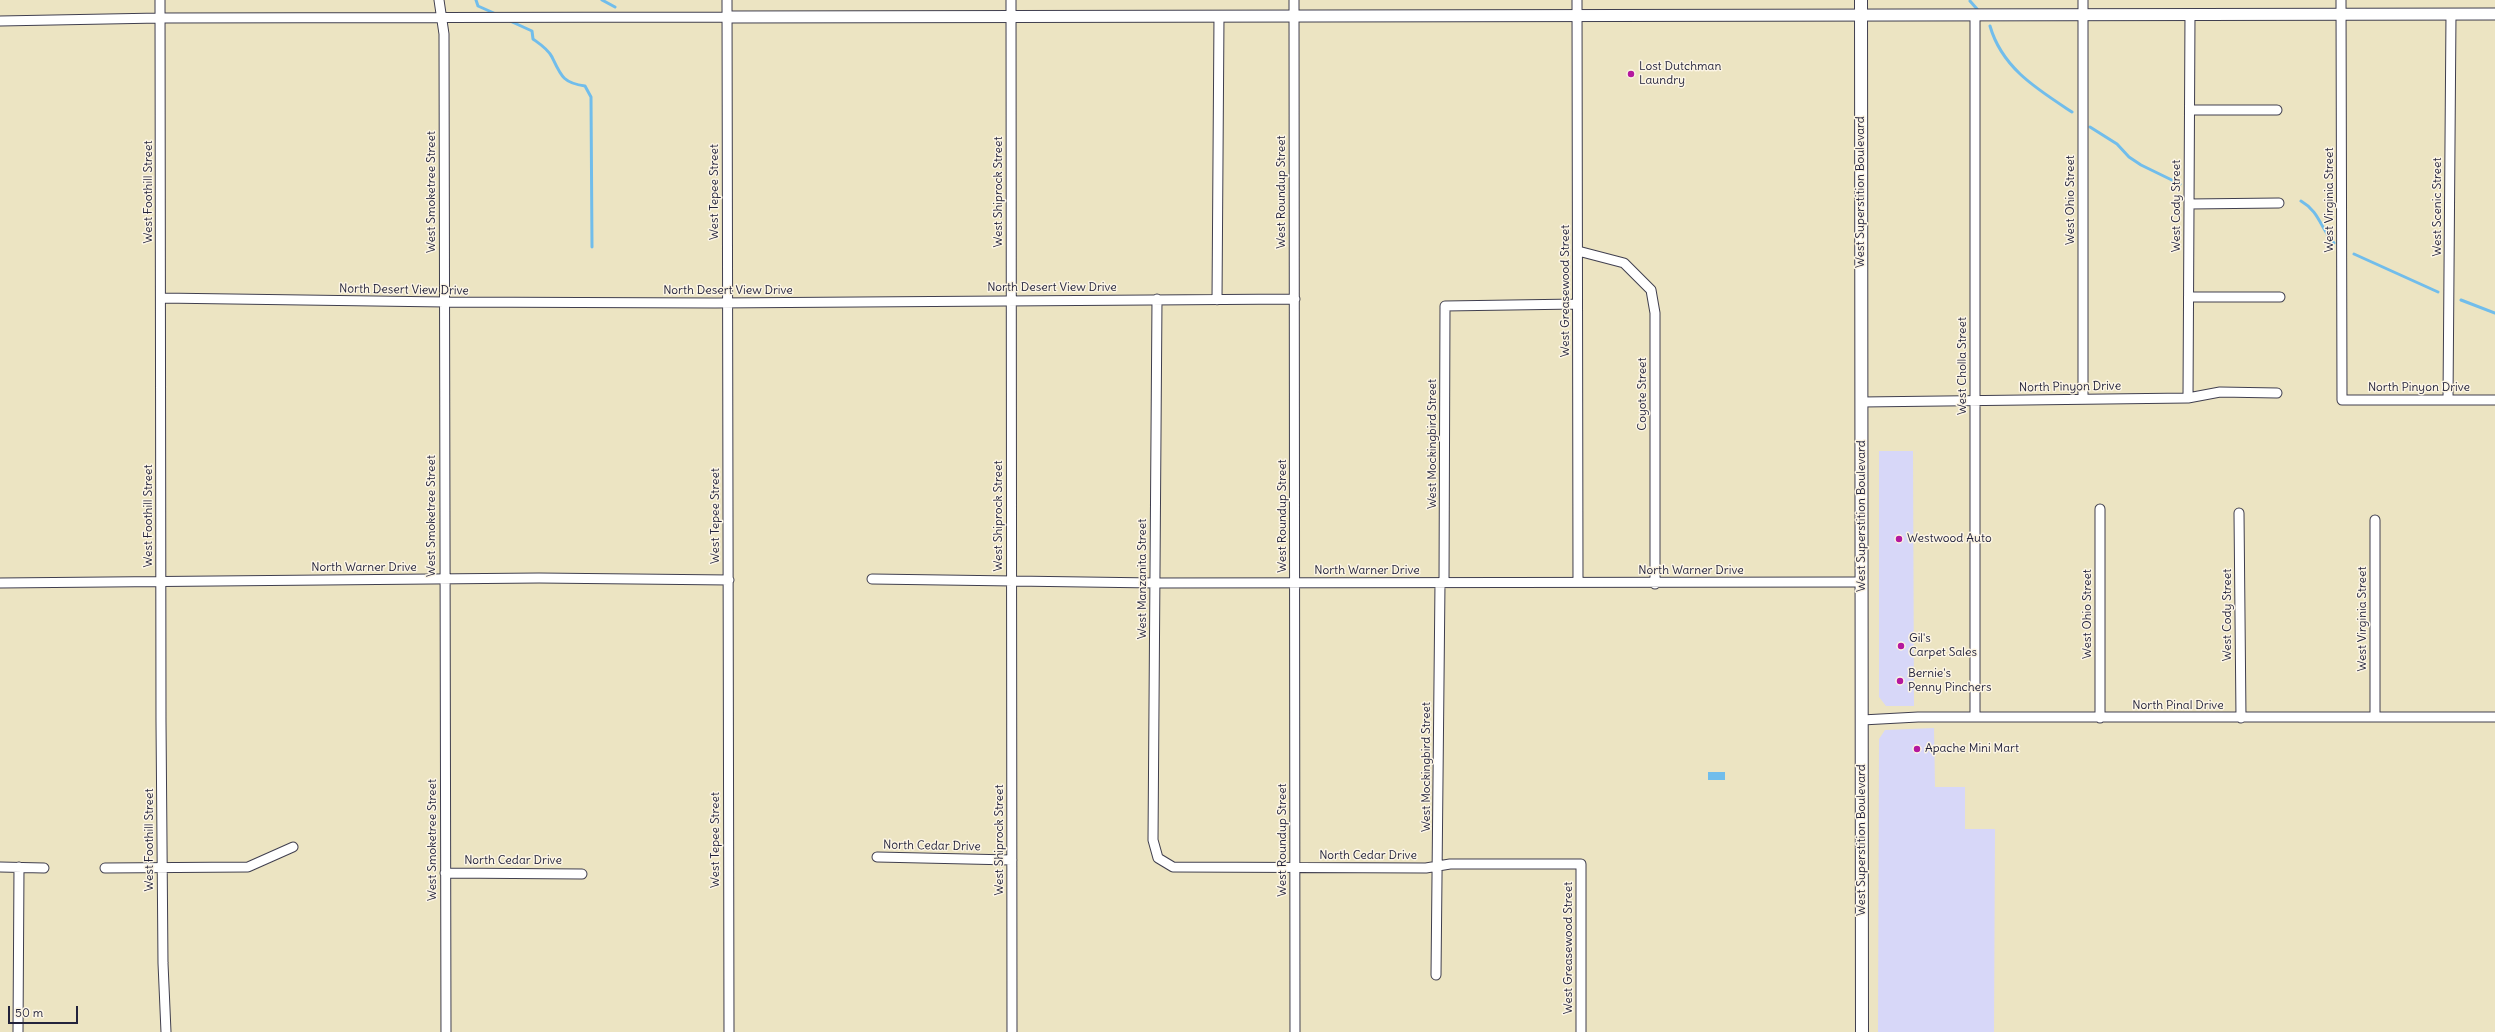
<!DOCTYPE html>
<html>
<head>
<meta charset="utf-8">
<style>
	body { margin:0 }
	#map { position:relative; width:2495px; height:1032px; overflow:hidden; background:#ece4c2; font-family:Delius,sans-serif }
	canvas { display:block }
	.scale { position:absolute; left:8px; top:1006px; width:70px; height:18px; box-sizing:border-box; border:2px solid #22223b; border-top:0; padding-left:5px; font-size:12px; line-height:14px; white-space:nowrap; color:#22223b; -webkit-text-stroke:3px #fcf5e5; paint-order:stroke }
</style>
</head>
<body>
<div id="map">
<canvas width="2495" height="1032"></canvas>
<div class="scale">50 m</div>
</div>
<script>
const c = document.querySelector('canvas').getContext('2d');
c.lineJoin = 'round';
function fill(path, color) {
  c.fillStyle = color;
  c.fill(path, 'evenodd');
}
function strokePath(path, color, width, dash) {
  c.strokeStyle = color;
  c.lineWidth = width;
  c.lineCap = dash ? 'butt' : 'round';
  c.setLineDash(dash || []);
  c.stroke(path);
}
function label(font, color, halo, rows, align = 'center') {
  c.font = font + ' Delius,sans-serif';
  c.lineWidth = 3;
  c.setLineDash([]);
  c.textBaseline = 'middle';
  c.strokeStyle = halo;
  c.fillStyle = color;
  for (const [text, x, y, turn = 0] of rows) {
    c.save();
    c.translate(x, y);
    c.rotate((+turn || 0) * Math.PI / 180);
    c.textAlign = isNaN(turn) ? turn : align;
    if (halo) c.strokeText(text, 0, 0);
    c.fillText(text, 0, 0);
    c.restore();
  }
}
const built = new Path2D(`
	M 1879,451 L 1913,451 L 1914,706 L 1886,706 L 1879,697 Z
	M 1934,728 L 1935,787 L 1965,787 L 1965,829 L 1995,829 L 1994,1032 L 1878,1032 L 1879,739 L 1885,730 Z`);
const water = new Path2D(`
	M 1708,772 L 1725,772 L 1725,780 L 1708,780 Z`);
const stream = new Path2D(`
	M 476,0 L 478,6 L 496,14
	M 602,0 L 615,7
	M 1970,1 L 1977,9
	M 510,21 L 532,31 L 533,39 C 540,44 548,49 552,57 C 561,76 563,83 585,86 L 591,97 L 592,247
	M 1990,26 C 2002,68 2037,89 2072,112
	M 2090,127 L 2117,144 L 2129,157 L 2141,165 L 2180,184
	M 2301,201 C 2320,212 2320,228 2334,243
	M 2354,254 L 2438,292
	M 2461,300 L 2495,313`);
const minor = new Path2D(`
	M 160,0 L 161,722 L 163,963 L 166,1032
	M 439,0 L 444,34 L 446,1032
	M 727,0 L 729,1032
	M 1011,0 L 1012,1032
	M 1294,0 L 1295,1032
	M 1577,0 L 1578,582
	M 2083,0 L 2083,399
	M 2341,0 L 2342,400 L 2495,400
	M 1975,15 L 1975,717
	M 0,21 L 160,18 L 727,17
	M 2190,110 L 2277,110
	M 2189,204 L 2279,203
	M 1578,251 L 1624,263 L 1651,290 L 1655,313 L 1655,584
	M 2189,297 L 2280,297
	M 161,298 L 445,302 L 715,303 L 1295,299
	M 1157,299 L 1153,840 L 1158,858 L 1173,867 L 1426,868 L 1450,864 L 1581,864 L 1581,1032
	M 1217,300 L 1219,16
	M 2188,398 L 2190,14
	M 2448,400 L 2451,14
	M 1862,402 L 2188,398 L 2220,392 L 2277,393
	M 2100,509 L 2100,718
	M 2239,513 L 2241,718
	M 2375,520 L 2375,717
	M 872,579 L 1155,583 L 1862,582
	M 0,583 L 539,578 L 729,580
	M 1444,583 L 1445,306 L 1577,304
	M 1862,720 L 1918,717 L 2495,717
	M 877,857 L 1012,860
	M 0,867 L 44,868
	M 105,868 L 248,867 L 293,847
	M 445,873 L 582,874
	M 1436,975 L 1440,583
	M 18,1032 L 19,867`);
const tertiary = new Path2D(`
	M 727,17 L 2495,14`);
const secondary = new Path2D(`
	M 1861,0 L 1862,1032`);
const markers = [
	[1631,74,4,"#b5179e"],
	[1899,539,4,"#b5179e"],
	[1901,646,4,"#b5179e"],
	[1900,681,4,"#b5179e"],
	[1917,749,4,"#b5179e"]
];
const poiNames = [
	["Lost Dutchman",1639,67],
	["Laundry",1639,81],
	["Westwood Auto",1907,539],
	["Gil's",1909,639],
	["Carpet Sales",1909,653],
	["Bernie's",1908,674],
	["Penny Pinchers",1908,688],
	["Apache Mini Mart",1925,749]
];
const streetNames = [
	["West Foothill Street",149,192,-90],
	["West Smoketree Street",432,192,-90],
	["West Tepee Street",715,192,-90],
	["West Shiprock Street",999,192,-90],
	["West Roundup Street",1282,192,-90],
	["West Superstition Boulevard",1861,192,-90],
	["West Ohio Street",2071,200,-90],
	["West Virginia Street",2330,200,-90],
	["West Cody Street",2177,206,-90],
	["West Scenic Street",2438,207,-90],
	["North Desert View Drive",1052,288],
	["North Desert View Drive",404,290,1],
	["North Desert View Drive",728,291],
	["West Greasewood Street",1566,291,-90],
	["West Cholla Street",1963,366,-90],
	["North Pinyon Drive",2070,387,-1],
	["North Pinyon Drive",2419,388],
	["Coyote Street",1643,394,-90],
	["West Mockingbird Street",1433,444,-90],
	["West Foothill Street",149,516,-90],
	["West Smoketree Street",432,516,-90],
	["West Tepee Street",716,516,-90],
	["West Shiprock Street",999,516,-90],
	["West Roundup Street",1283,516,-90],
	["West Superstition Boulevard",1862,516,-90],
	["North Warner Drive",364,568],
	["North Warner Drive",1367,571],
	["North Warner Drive",1691,571],
	["West Manzanita Street",1143,579,-90],
	["West Ohio Street",2088,614,-90],
	["West Cody Street",2228,615,-90],
	["West Virginia Street",2363,619,-90],
	["North Pinal Drive",2178,706],
	["West Mockingbird Street",1427,767,-90],
	["West Foothill Street",150,840,-90],
	["West Smoketree Street",433,840,-90],
	["West Tepee Street",716,840,-90],
	["West Shiprock Street",1000,840,-90],
	["West Roundup Street",1283,840,-90],
	["West Superstition Boulevard",1862,840,-90],
	["North Cedar Drive",932,846,1],
	["North Cedar Drive",1368,856],
	["North Cedar Drive",513,861],
	["West Greasewood Street",1569,948,-90]
];
fill(built, '#d7d7f8');
fill(water, '#71bdeb');
strokePath(stream, '#71bdeb', 3);
strokePath(minor, '#403f4f', 11);
strokePath(tertiary, '#403f4f', 13);
strokePath(secondary, '#403f4f', 14);
strokePath(minor, '#fff', 9);
strokePath(tertiary, '#fff', 11);
strokePath(secondary, '#fff', 12);
for (const [x, y, r, color] of markers) {
  const dot = new Path2D();
  dot.arc(x, y, r, 0, 2 * Math.PI);
  c.fillStyle = color;
  c.fill(dot);
  strokePath(dot, '#fcf5e5', 1.5);
}
label('12px', '#22223b', '#fcf5e5', poiNames, 'left');
label('12px', '#22223b', '#fcf5e5', streetNames);
</script>
</body>
</html>
